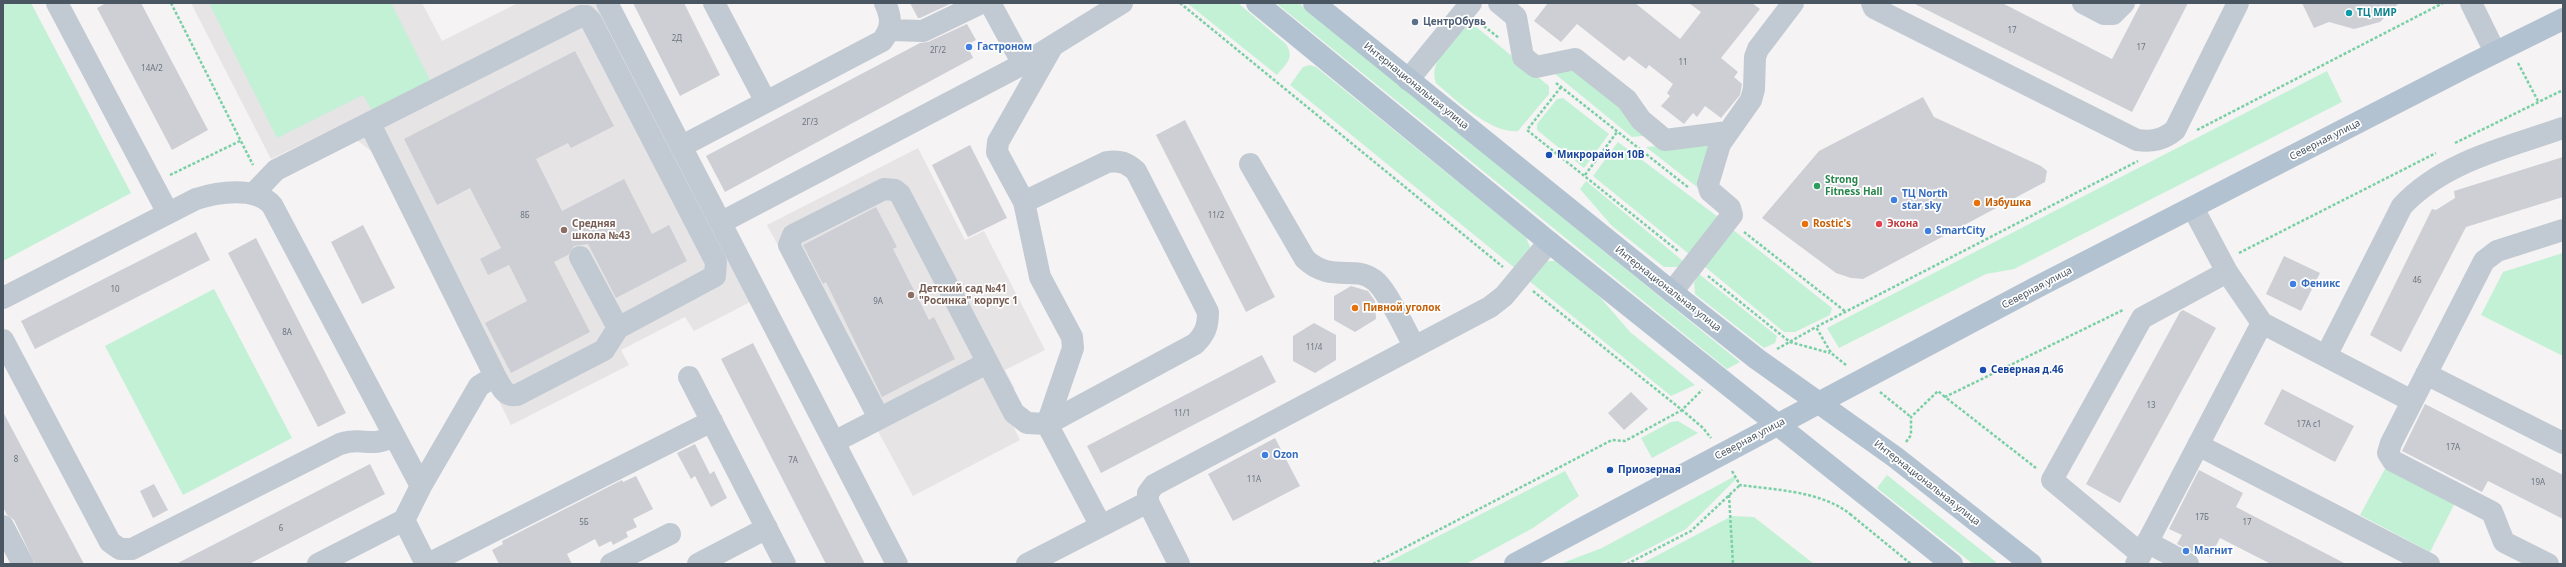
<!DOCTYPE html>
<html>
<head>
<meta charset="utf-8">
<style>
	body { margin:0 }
	#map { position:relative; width:2566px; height:567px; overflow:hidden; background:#f5f3f3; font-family:"Noto Sans",sans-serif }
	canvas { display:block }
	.frame { position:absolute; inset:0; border:4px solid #4a5661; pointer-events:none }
</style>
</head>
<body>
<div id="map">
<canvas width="2566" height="567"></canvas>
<div class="frame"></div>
</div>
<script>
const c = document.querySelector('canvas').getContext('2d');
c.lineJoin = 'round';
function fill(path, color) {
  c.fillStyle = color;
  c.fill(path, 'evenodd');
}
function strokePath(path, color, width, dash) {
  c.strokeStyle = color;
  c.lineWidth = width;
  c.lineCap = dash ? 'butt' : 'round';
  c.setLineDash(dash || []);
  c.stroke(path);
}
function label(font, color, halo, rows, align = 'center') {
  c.font = font + ' "Noto Sans",sans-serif';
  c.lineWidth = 3.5;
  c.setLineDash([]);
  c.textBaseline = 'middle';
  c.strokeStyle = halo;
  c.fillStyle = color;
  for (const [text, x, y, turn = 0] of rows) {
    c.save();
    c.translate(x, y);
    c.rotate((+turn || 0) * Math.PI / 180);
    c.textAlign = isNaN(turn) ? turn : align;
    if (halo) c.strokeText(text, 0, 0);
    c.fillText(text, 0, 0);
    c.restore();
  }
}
const education = new Path2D(`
	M 191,3 L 422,3 L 442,41 L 518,3 L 595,3 L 752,301 L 694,331 L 685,317 L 621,350 L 629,365 L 511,425 L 375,154 L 354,138 L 346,123 L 271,159 Z
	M 918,148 L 965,240 L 984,231 L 1045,350 L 1005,370 L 1015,389 L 999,398 L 1020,440 L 913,496 L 767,225 Z`);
const green = new Path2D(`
	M 3,3 L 31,3 L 131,193 L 3,261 Z
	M 209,3 L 391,3 L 431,82 L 373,112 L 363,95 L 277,138 Z
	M 1187,3 L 1238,3 L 1286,44 C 1295,58 1286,64 1277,75 Z
	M 1276,3 L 1299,3 L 1740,362 L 1727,369 Z
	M 1470,22 L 1549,86 L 1549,94 L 1518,131 C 1491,134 1456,100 1436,83 C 1427,60 1456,39 1470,22 Z
	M 1572,64 L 1652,135 L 1632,137 L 1549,69 Z
	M 1310,65 L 1316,67 L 1526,237 L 1530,247 L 1527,256 L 1516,269 L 1290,85 L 1303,67 Z
	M 2327,71 L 2342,102 L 2014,269 L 1986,274 L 1839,348 L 1827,328 Z
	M 1563,98 L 1609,134 L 1584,168 L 1537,130 L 1537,124 L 1557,99 Z
	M 1712,141 L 1697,187 L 1646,147 Z
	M 1618,142 L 1718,217 L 1689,254 L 1593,176 Z
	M 1586,181 L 1683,261 L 1678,267 L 1664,267 L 1612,226 L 1580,189 Z
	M 1732,229 L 1832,308 L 1830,315 L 1795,332 L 1784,332 L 1704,266 Z
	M 2563,253 L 2563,356 L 2481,315 L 2503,272 Z
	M 1547,261 L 1556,261 L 1600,297 L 1630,332 L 1695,385 L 1671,396 L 1528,280 Z
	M 1699,274 L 1777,336 L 1775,343 L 1764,348 L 1695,294 L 1694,283 Z
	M 214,289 L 292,438 L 183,495 L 105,346 Z
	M 1678,421 L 1698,433 L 1652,458 L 1641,438 L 1671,422 Z
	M 2386,467 L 2455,503 L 2430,552 L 2360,515 Z
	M 1565,471 L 1579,496 L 1533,528 L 1466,564 L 1384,564 Z
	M 1887,475 L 1996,562 L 1995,564 L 1973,564 L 1877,488 Z
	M 1735,476 L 1736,479 L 1686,529 L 1619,564 L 1560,564 L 1602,548 Z
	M 1732,516 L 1754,517 L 1814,564 L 1641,564 Z`);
const building = new Path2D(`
	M 106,3 L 141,3 L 208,130 L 172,150 L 97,8 Z
	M 633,3 L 684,3 L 720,75 L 680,96 Z
	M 910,3 L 952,3 L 920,18 L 918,18 Z
	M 1548,3 L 1635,3 L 1680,39 L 1701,12 L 1689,3 L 1752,3 L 1760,9 L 1721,58 L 1738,72 L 1734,77 L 1742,84 L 1740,95 L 1721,118 L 1705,106 L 1697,117 L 1693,113 L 1684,124 L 1661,106 L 1670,96 L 1667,93 L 1673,84 L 1649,65 L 1646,69 L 1629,56 L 1624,61 L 1577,24 L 1561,42 L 1534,21 Z
	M 1913,3 L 2002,3 L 2112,59 L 2141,3 L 2188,3 L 2132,112 Z
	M 2302,3 L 2399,3 L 2380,22 L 2354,29 L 2329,22 L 2314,28 Z
	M 967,24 L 976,40 L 967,45 L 973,58 L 725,192 L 706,156 L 920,43 L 928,42 Z
	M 575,51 L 614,126 L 571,148 L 568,143 L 536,159 L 562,211 L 624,179 L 652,234 L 669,225 L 687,261 L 616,298 L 588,244 L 574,246 L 568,255 L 554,262 L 590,332 L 511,373 L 485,323 L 527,301 L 509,265 L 488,275 L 480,259 L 501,248 L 470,188 L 437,205 L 404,139 Z
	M 1923,97 L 1934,117 L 2041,166 L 2047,171 L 2045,182 L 1863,279 L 1851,278 L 1836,273 L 1762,218 L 1819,151 Z
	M 1185,120 L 1275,297 L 1246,312 L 1156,135 Z
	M 970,145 L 1007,218 L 968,237 L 932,165 Z
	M 2563,157 L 2563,197 L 2466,227 L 2401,352 L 2370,335 L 2432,209 L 2436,210 L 2455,198 L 2454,191 Z
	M 876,207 L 897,247 L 893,249 L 929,320 L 934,317 L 955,359 L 882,397 L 826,282 L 823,284 L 803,245 Z
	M 363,225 L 395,288 L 362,304 L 331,242 Z
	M 196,232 L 210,260 L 35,349 L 21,321 Z
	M 256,238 L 346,413 L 318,427 L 228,253 Z
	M 2284,256 L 2320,273 L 2301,311 L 2266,294 Z
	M 1351,286 L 1368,291 L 1375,301 L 1376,319 L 1355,332 L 1334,320 L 1334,296 Z
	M 2183,310 L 2216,328 L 2120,503 L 2086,484 L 2180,312 Z
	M 1314,323 L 1336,335 L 1336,360 L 1315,373 L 1293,361 L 1293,336 Z
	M 753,343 L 865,564 L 826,564 L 721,359 Z
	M 1262,355 L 1276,382 L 1101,473 L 1087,446 Z
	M 2282,389 L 2354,426 L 2335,462 L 2264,424 Z
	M 1631,392 L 1648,409 L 1624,430 L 1608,413 Z
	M 2425,404 L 2563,475 L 2563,519 L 2488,481 L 2482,492 L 2402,451 Z
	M 3,412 L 84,564 L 35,564 L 14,520 L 7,515 L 3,507 Z
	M 1275,438 L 1300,486 L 1233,521 L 1208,474 Z
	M 695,444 L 710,474 L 714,471 L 727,498 L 711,507 L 695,476 L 691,479 L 677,453 Z
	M 370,464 L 385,494 L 249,564 L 176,564 Z
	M 2199,470 L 2243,493 L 2236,507 L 2346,564 L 2271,564 L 2220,538 L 2210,557 L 2194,549 L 2192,552 L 2177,544 L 2182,535 L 2169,529 Z
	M 636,476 L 653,509 L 633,519 L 637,527 L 626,532 L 628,537 L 613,545 L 611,541 L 599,547 L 595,539 L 567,554 L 572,564 L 499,564 L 492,550 L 503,544 L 502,541 L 622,480 L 623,482 Z
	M 154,484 L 168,510 L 153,518 L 140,491 Z`);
const path = new Path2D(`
	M 171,3 L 253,165
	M 1180,3 L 1503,267
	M 1480,23 L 1499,38
	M 2518,63 L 2538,101
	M 1556,83 L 1689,188
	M 1561,87 L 1527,130 L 1678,251
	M 2197,130 L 2443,3
	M 2455,143 L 2563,90
	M 170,175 L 240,141
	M 1585,175 L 1617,132
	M 1744,232 L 1846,312
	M 2239,253 L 2436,153
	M 1708,276 L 1790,342 L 1830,353
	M 1533,291 L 1682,410 L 1703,428 L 1711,438
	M 1777,349 L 1816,327
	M 1846,365 L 1831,353 L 1816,327 L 2138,161
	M 1880,392 L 1911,417
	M 1906,442 L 1911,435 L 1911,417 L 1938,391 L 1945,397
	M 2036,468 L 1945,397 L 2123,310
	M 1732,471 L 1740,485 C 1776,490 1821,491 1850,514
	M 1729,495 L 1733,564
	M 1850,514 L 1911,564
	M 1373,564 L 1612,440 L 1625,441 L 1682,410 L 1702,390
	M 1627,564 L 1691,531 L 1740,485`);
const minor = new Path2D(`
	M 57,3 L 168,213
	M 607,3 L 897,564
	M 714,3 L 766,102 L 882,41 C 892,28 892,18 885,3
	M 990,3 L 1023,64 L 1122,3
	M 1499,3 L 1516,17 L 1523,57 L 1536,67 L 1575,59 L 1627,100 L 1641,120 L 1665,140 L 1728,132
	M 1872,3 L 1874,8 L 2137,140 C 2152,142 2163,140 2175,130 L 2238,3
	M 2083,3 L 2104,14 L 2113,14 L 2124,3
	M 2471,3 L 2495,52
	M 890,30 L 923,31 L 981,3
	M 1052,47 L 998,142 L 997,152 L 1024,202 L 1040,277 L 1072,337 L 1073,348 L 1047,424 L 1101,526
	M 1408,80 L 1471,3
	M 682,146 L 766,102
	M 1250,164 L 1305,259 C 1332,284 1353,264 1374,280 C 1386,288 1406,331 1414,346
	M 254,193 L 276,170 L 581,16 L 586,16 L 591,21 L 716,262 L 715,276 L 618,328 L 604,350 L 517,395 C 504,397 501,386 495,376 L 370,124
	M 2193,208 L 2227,272 L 2262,323 L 2412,401
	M 722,222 L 1023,64
	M 580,257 L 618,328
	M 1672,292 L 1732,215 L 1730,208 L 1710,191 L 1708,184 L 1720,144 L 1751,100 L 1754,89 L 1755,57 L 1758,49 L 1793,3
	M 3,298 L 196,199 C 218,192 255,186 272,205 L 421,486 L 404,520 L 426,564
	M 3,340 L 110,542 L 120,549 L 132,549 L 340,444 C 364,436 369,449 394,436
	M 2326,356 L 2402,206 C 2444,161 2506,148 2563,128
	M 2426,374 L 2563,443
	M 689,377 L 785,564
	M 879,418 L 789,245 L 793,235 L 884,189 L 895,190 L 900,194 L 1014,413 L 1027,423 L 1047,424 L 1195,344 C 1205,334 1208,327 1208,312 L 1136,171 C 1127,163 1120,160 1107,162 L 1024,202
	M 834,442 L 987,363
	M 2198,445 L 2429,564
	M 421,486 L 479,386 L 495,376
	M 3,526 L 23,564
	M 2147,542 L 2188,564
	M 2141,554 L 2052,480 L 2142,318 L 2227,272
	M 318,564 L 404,520
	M 428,564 L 712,421
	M 611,564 L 670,534
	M 698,564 L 767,528
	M 1027,564 L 1148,502
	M 1179,564 L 1148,502 L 1148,493 L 1154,485 L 1490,307 L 1504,296 L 1549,242
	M 2136,564 L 2262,323
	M 2548,564 L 2504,542 L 2492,512 L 2393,461 L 2388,453 L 2391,443 L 2484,261 L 2497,251 L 2563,230`);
const major = new Path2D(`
	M 1257,3 L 1549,242 L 1952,564
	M 1314,3 L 1672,292 L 1757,359 L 1895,457 L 2031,564
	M 1515,564 L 2039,286 L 2470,65 L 2563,19`);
const markers = [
	[2349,13,4,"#0f9aa8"],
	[1415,22,4,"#5c6f8a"],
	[969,47,4,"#3f7fe0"],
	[1549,155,4,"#1a4fb4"],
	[1817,186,4,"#2e9e5b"],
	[1894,200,4,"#3f7fe0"],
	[1977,203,4,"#e8710a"],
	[1805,224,4,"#e8710a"],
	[1879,224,4,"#e0444e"],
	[564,230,4,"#8d6e63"],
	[1928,231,4,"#3f7fe0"],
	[2293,284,4,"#3f7fe0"],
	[911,295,4,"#8d6e63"],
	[1355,308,4,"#e8710a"],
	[1983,370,4,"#1a4fb4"],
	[1265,455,4,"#3f7fe0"],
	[1610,470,4,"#1a4fb4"],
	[2186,551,4,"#3f7fe0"]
];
const numberNames = [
	["17",2012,31],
	["2Д",677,39],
	["17",2141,48],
	["2Г/2",938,51],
	["11",1683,63],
	["14А/2",152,69],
	["2Г/3",810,123],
	["8Б",525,216],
	["11/2",1216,216],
	["46",2417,281],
	["10",115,290],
	["9А",878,302],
	["8А",287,333],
	["11/4",1314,348],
	["13",2151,406],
	["11/1",1182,414],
	["17А с1",2309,425],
	["17А",2453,448],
	["8",16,460],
	["7А",793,461],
	["11А",1254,480],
	["19А",2538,483],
	["17Б",2202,518],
	["5Б",584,523],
	["17",2247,523],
	["6",281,529]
];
const cultureNames = [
	["ТЦ МИР",2357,13]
];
const serviceNames = [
	["ЦентрОбувь",1423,22]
];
const shopNames = [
	["Гастроном",977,47],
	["ТЦ North",1902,194],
	["star sky",1902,206],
	["SmartCity",1936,231],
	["Феникс",2301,284],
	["Ozon",1273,455],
	["Магнит",2194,551]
];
const streetNames = [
	["Интернациональная улица",1416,86,39],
	["Северная улица",2325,140,-27],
	["Северная улица",2037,288,-28],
	["Интернациональная улица",1668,289,38],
	["Северная улица",1750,439,-28],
	["Интернациональная улица",1927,483,38]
];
const transitNames = [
	["Микрорайон 10В",1557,155],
	["Северная д.46",1991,370],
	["Приозерная",1618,470]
];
const leisureNames = [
	["Strong",1825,180],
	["Fitness Hall",1825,192]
];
const foodNames = [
	["Избушка",1985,203],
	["Rostic's",1813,224],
	["Пивной уголок",1363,308]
];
const educationNames = [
	["Средняя",572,224],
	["школа №43",572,236],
	["Детский сад №41",919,289],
	["\"Росинка\" корпус 1",919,301]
];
const healthNames = [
	["Экона",1887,224]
];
fill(education, '#e6e4e5');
fill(green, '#c3f1d5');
fill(building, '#cdcfd5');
strokePath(path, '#7ad0a6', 2.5, [3, 2]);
strokePath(minor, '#c1cad2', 22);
strokePath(major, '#b3c2d1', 22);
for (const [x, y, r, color] of markers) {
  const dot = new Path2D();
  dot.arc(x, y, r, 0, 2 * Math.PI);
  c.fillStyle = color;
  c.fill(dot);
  strokePath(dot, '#fff', 1.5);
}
label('8px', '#6b747e', null, numberNames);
label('bold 10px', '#0d838f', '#fff', cultureNames, 'left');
label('bold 10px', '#4e5e75', '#fff', serviceNames, 'left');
label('bold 10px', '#366cbe', '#fff', shopNames, 'left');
label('10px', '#4a5661', '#fff', streetNames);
label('bold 10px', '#164399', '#fff', transitNames, 'left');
label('bold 10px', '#27864d', '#fff', leisureNames, 'left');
label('bold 10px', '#c56008', '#fff', foodNames, 'left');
label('bold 10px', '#785e54', '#fff', educationNames, 'left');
label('bold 10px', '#be3a42', '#fff', healthNames, 'left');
</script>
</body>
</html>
